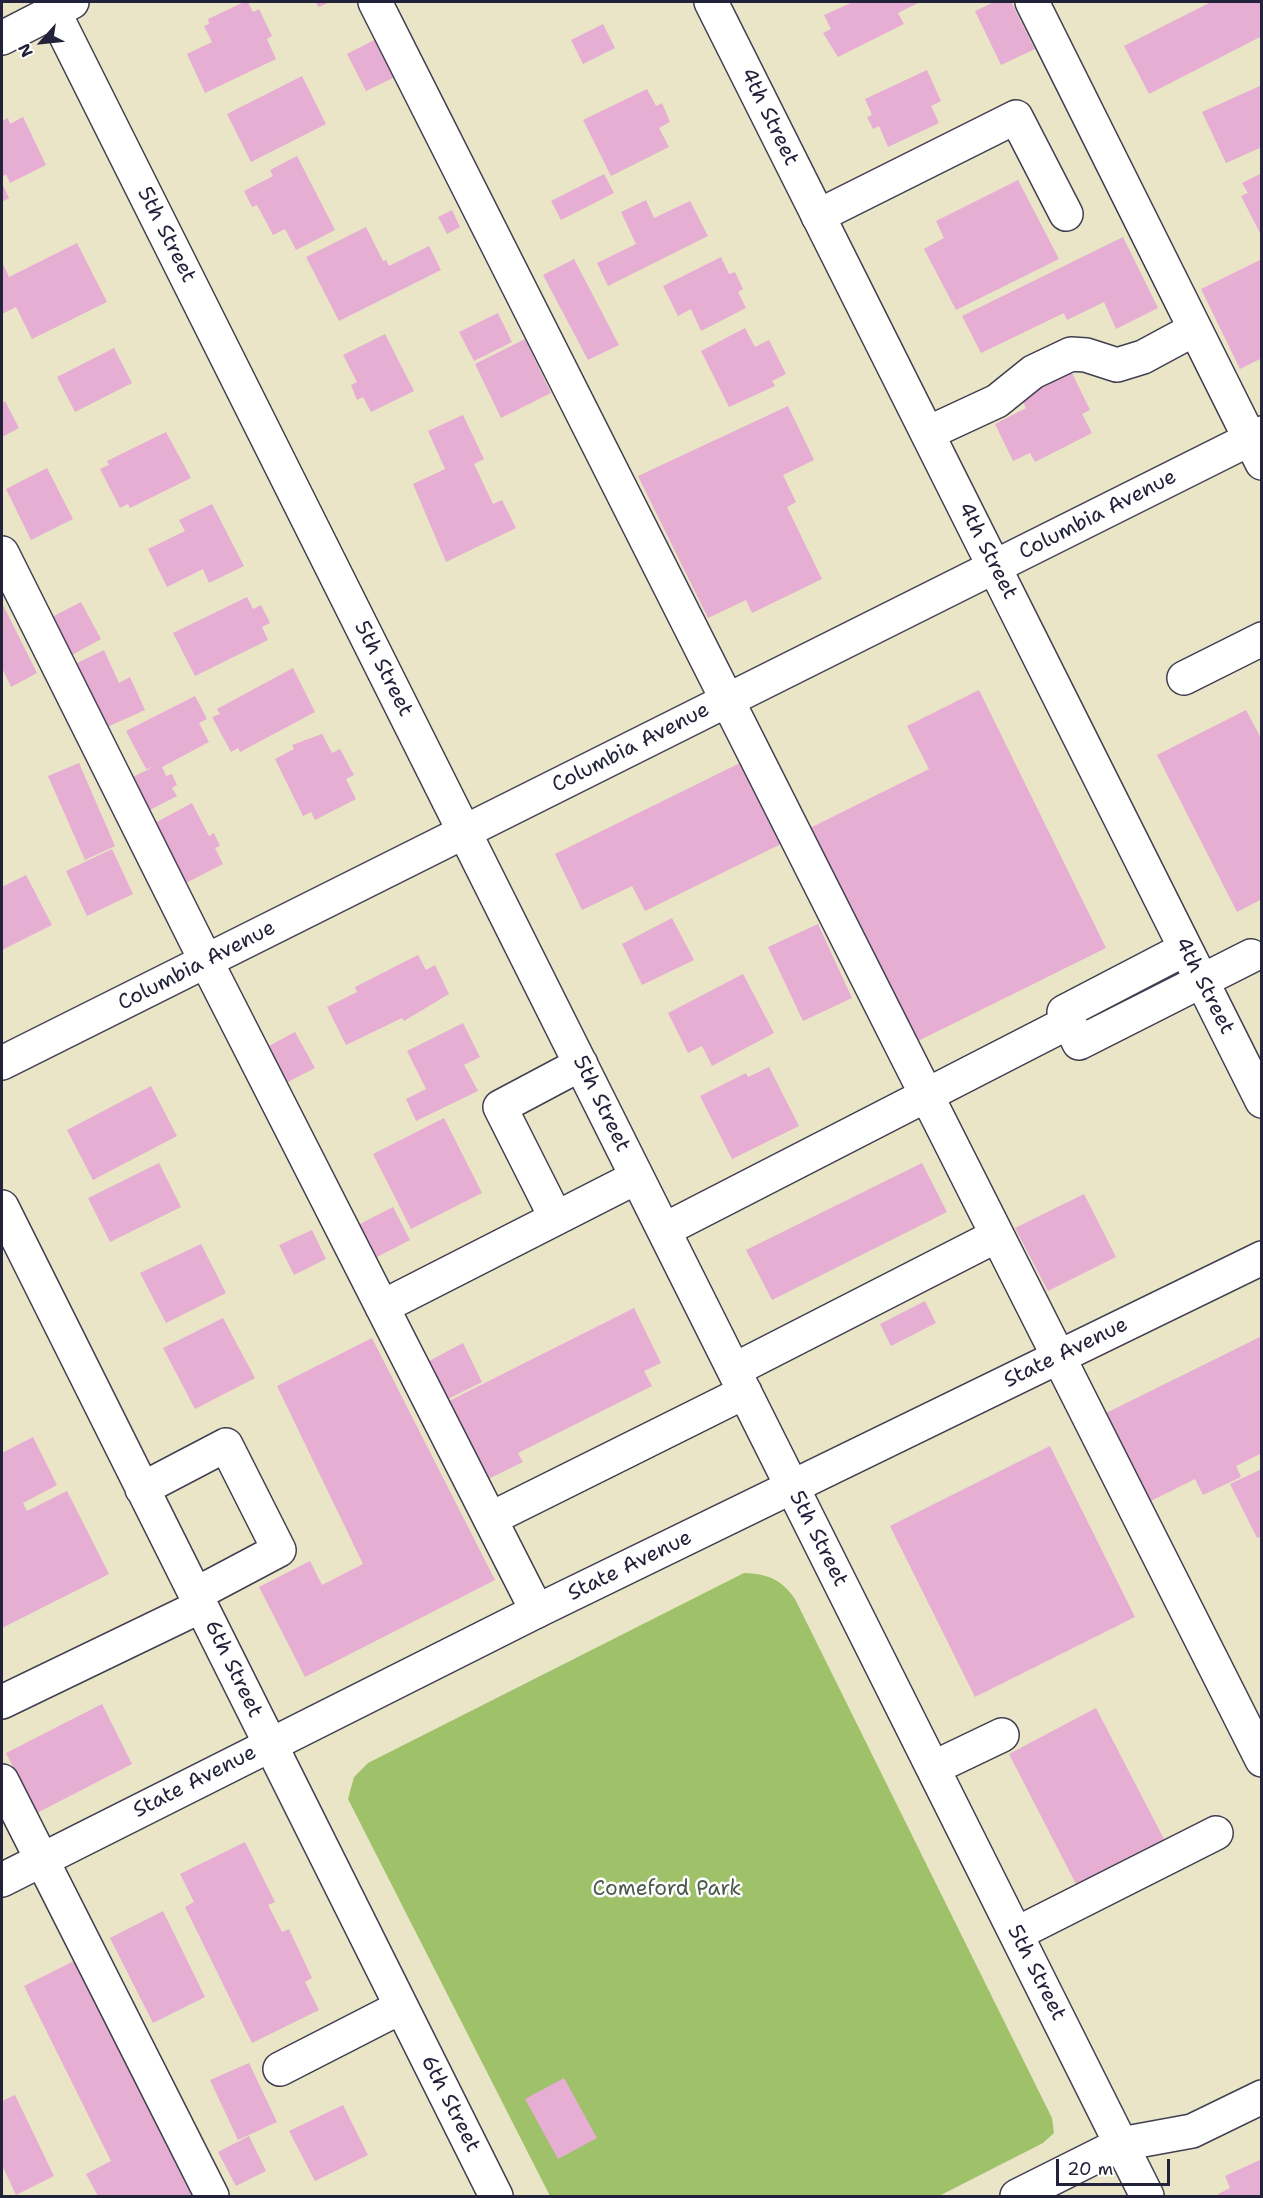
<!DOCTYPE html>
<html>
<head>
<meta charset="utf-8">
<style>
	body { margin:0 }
	#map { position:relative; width:1263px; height:2198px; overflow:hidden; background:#eae5c6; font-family:"Shantell Sans",sans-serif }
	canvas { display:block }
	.frame { position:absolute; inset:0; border:3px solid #22223b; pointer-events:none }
	.north { position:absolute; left:12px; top:12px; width:60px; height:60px; -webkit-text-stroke:4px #fff; paint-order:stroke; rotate:243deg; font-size:16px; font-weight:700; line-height:24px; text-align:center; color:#22223b }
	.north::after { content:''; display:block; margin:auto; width:21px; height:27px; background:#22223b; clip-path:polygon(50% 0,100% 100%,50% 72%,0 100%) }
	.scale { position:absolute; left:1056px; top:2159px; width:114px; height:27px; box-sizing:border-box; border:3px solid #22223b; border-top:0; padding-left:8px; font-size:18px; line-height:21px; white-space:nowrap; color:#22223b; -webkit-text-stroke:4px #fff; paint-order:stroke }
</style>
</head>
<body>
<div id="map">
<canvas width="1263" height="2198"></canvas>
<div class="frame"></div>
<div class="north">N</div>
<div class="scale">20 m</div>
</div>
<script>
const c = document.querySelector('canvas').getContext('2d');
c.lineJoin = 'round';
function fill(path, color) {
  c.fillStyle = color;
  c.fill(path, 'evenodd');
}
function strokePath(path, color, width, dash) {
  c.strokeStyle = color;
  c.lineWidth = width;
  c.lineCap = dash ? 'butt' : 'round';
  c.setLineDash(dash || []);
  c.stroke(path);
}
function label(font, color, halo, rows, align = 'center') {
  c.font = font + ' "Shantell Sans",sans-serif';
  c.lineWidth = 5;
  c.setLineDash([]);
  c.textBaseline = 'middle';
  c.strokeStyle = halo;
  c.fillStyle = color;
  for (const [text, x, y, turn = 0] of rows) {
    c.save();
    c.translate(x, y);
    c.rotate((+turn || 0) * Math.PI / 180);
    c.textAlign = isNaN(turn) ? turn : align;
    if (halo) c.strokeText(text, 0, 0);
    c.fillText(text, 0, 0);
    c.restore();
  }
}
const green = new Path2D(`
	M 744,1573 C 768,1574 781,1579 795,1599 L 1052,2118 L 1054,2133 L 1043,2143 L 939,2196 L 550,2196 L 348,1799 L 354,1777 L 368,1763 Z`);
const building = new Path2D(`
	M 244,2 L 248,2 L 253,12 L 259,9 L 272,36 L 267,39 L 276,59 L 205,93 L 187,54 L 212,42 L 204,26 L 209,24 L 208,19 Z
	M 315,2 L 330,2 L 319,7 Z
	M 853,2 L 920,2 L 898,13 L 904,24 L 838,57 L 823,33 L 831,29 L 824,15 Z
	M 994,2 L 1011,2 L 1035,49 L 1001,65 L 975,11 Z
	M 1211,2 L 1262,2 L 1262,36 L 1149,94 L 1124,46 Z
	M 603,24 L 615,48 L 583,64 L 571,40 Z
	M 376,39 L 395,77 L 366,91 L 347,54 Z
	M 927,70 L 941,101 L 931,106 L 939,123 L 888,147 L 879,126 L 873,129 L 867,117 L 872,115 L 865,99 Z
	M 302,76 L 326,124 L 251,162 L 227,114 Z
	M 1262,85 L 1262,147 L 1226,163 L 1202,112 Z
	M 647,89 L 656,106 L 662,103 L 670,122 L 659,128 L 669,147 L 611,176 L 583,120 Z
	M 23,117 L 46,165 L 10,183 L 6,174 L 2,177 L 2,121 L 8,118 L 10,124 Z
	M 297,156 L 335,230 L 296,250 L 285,229 L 273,235 L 257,205 L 252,207 L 244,191 L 273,176 L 270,170 Z
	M 1262,173 L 1262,237 L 1241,196 L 1248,193 L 1242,183 Z
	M 604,174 L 614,193 L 561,220 L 551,201 Z
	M 1018,180 L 1059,259 L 956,310 L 924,249 L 944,238 L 936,221 Z
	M 2,183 L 9,198 L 2,202 Z
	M 646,200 L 654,218 L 690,201 L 708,236 L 608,286 L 597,263 L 636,244 L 621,212 Z
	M 452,210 L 460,227 L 447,234 L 438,217 Z
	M 366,227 L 383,261 L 386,260 L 389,266 L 429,246 L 441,270 L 339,321 L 306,257 Z
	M 1123,237 L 1158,308 L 1116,329 L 1104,302 L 1067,320 L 1064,313 L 981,353 L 962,316 Z
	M 77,243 L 107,302 L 32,339 L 16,307 L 2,314 L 2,262 L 9,277 Z
	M 721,257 L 729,274 L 735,272 L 743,289 L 738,292 L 746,308 L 701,331 L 691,309 L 678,316 L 663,286 Z
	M 574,259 L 619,345 L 588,360 L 543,275 Z
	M 1262,259 L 1262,358 L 1240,369 L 1201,289 Z
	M 498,313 L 512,342 L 474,361 L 459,332 Z
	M 745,328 L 755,347 L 769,340 L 786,374 L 772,381 L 775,386 L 729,407 L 701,351 Z
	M 385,334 L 414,391 L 371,412 L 363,397 L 357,400 L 351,385 L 357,382 L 343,355 Z
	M 525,339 L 551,393 L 501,418 L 475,364 Z
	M 114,348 L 132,383 L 75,412 L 57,377 Z
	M 1071,371 L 1090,410 L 1082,414 L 1092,433 L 1035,462 L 1030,453 L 1013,461 L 995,424 L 1026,408 L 1020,396 Z
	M 5,401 L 19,428 L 2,437 L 2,403 Z
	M 788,406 L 814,460 L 783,475 L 796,502 L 787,507 L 822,579 L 752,613 L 746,600 L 708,618 L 638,476 Z
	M 463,415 L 484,459 L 474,464 L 493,504 L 502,500 L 516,528 L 446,562 L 413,484 L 445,469 L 428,431 Z
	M 166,432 L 191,478 L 130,508 L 128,504 L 120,508 L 100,469 L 109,465 L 107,461 Z
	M 47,468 L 73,519 L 31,540 L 6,489 Z
	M 212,504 L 244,566 L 209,583 L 203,569 L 167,587 L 148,549 L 185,531 L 179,520 Z
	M 247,597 L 253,609 L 261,605 L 270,623 L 262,627 L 268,640 L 195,676 L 173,633 Z
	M 81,602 L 101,639 L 70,656 L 50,618 Z
	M 2,603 L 37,673 L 11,687 L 2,668 Z
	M 104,650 L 119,683 L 130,677 L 145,710 L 105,728 L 75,664 Z
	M 293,668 L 315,712 L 240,752 L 238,748 L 231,752 L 212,717 L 220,714 L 217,709 Z
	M 979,690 L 1106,948 L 916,1042 L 810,828 L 929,769 L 907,726 Z
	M 195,696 L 207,719 L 199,723 L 209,742 L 162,767 L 166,776 L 172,774 L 177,785 L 172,788 L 177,796 L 148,811 L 131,778 L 153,767 L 146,769 L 126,731 Z
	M 1246,710 L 1262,740 L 1262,899 L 1237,912 L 1157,755 Z
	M 322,734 L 332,753 L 340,749 L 354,775 L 346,779 L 356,799 L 315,820 L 311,812 L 303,816 L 275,759 L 294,749 L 292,745 Z
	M 744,761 L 785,842 L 645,911 L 632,886 L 582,910 L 555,854 Z
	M 79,763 L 115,846 L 85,860 L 48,776 Z
	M 192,803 L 209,836 L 214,833 L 220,846 L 215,848 L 223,864 L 184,884 L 153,824 Z
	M 112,849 L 133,894 L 87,916 L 66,871 Z
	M 26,875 L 52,925 L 2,950 L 2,887 Z
	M 672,918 L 694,960 L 642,985 L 622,944 Z
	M 818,924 L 852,998 L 803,1021 L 768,947 Z
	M 418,955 L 426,970 L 435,965 L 449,994 L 404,1021 L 402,1018 L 346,1045 L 327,1007 L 357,992 L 355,987 Z
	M 743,974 L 774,1033 L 712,1066 L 702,1046 L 688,1053 L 668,1013 Z
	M 463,1023 L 480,1057 L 464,1065 L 478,1091 L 416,1121 L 406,1099 L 426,1089 L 407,1051 Z
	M 295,1032 L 315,1068 L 286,1083 L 267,1047 Z
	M 769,1067 L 799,1126 L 732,1159 L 700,1096 L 746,1073 L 748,1077 Z
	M 151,1086 L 177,1136 L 93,1180 L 67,1130 Z
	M 444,1118 L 482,1193 L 411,1229 L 373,1154 Z
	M 159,1163 L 181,1207 L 110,1242 L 88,1198 Z
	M 922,1163 L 947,1212 L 772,1300 L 746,1250 Z
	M 1084,1194 L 1116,1257 L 1048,1291 L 1015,1228 Z
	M 393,1207 L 410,1240 L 375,1258 L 358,1225 Z
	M 312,1230 L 326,1259 L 294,1275 L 279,1245 Z
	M 201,1244 L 226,1293 L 166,1323 L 140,1273 Z
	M 925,1301 L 936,1323 L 891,1346 L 880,1324 Z
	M 634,1308 L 661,1363 L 644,1371 L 652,1386 L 518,1453 L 523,1462 L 482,1482 L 443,1404 Z
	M 223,1318 L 255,1378 L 195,1409 L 163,1348 Z
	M 1262,1336 L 1262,1453 L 1236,1466 L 1241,1477 L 1203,1495 L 1195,1479 L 1147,1503 L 1102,1415 Z
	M 372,1338 L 495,1580 L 305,1677 L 259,1587 L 310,1561 L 322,1585 L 363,1564 L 277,1386 Z
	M 463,1343 L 482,1382 L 446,1400 L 427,1362 Z
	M 33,1437 L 57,1485 L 23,1503 L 27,1511 L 67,1491 L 109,1574 L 2,1628 L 2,1453 Z
	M 1050,1446 L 1135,1617 L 975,1697 L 890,1526 Z
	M 1262,1469 L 1262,1536 L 1257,1538 L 1230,1484 Z
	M 102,1704 L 132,1764 L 37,1813 L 6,1753 Z
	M 1096,1708 L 1166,1843 L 1078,1888 L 1009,1754 Z
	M 245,1842 L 275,1902 L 268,1905 L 282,1932 L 289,1929 L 312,1978 L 305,1982 L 319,2010 L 252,2043 L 185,1907 L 194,1902 L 180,1874 Z
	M 163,1911 L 205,1997 L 153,2023 L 110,1938 Z
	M 76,1960 L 195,2196 L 98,2196 L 86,2174 L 111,2161 L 24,1986 Z
	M 249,2063 L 277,2122 L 238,2140 L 210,2080 Z
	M 564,2078 L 597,2138 L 558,2159 L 525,2099 Z
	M 15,2095 L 54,2176 L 16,2195 L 2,2165 L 2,2101 Z
	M 343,2105 L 368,2155 L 315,2181 L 289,2131 Z
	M 249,2136 L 266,2171 L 236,2186 L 218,2152 Z
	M 1262,2159 L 1262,2196 L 1219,2196 L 1218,2194 L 1230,2188 L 1225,2176 Z`);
const minor = new Path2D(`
	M 375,2 L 1262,1760
	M 1032,2 L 1262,463
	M 54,12 L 1147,2196
	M 2,38 L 72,2
	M 818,216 L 1016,117 L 1066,214
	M 928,433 L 997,401 L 1033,372 L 1071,354 L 1086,355 L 1117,365 L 1143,357 L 1195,329
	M 2,553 L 206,961 L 537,1611
	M 1184,678 L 1262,639
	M 1185,949 L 1064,1012 L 1079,1043 L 1251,956
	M 2,1063 L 1262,433
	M 2,1207 L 496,2196
	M 556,1218 L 500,1107 L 581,1064
	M 664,1230 L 1069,1022
	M 382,1307 L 637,1177
	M 734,1370 L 996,1236
	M 142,1489 L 226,1445 L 279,1550 L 196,1594
	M 490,1519 L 745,1392
	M 2,1702 L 201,1606
	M 933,1768 L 1002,1735
	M 2,1781 L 212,2196
	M 1016,1934 L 1216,1833
	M 280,2069 L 401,2007
	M 1017,2196 L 1121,2144 L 1192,2131 L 1262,2097`);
const major = new Path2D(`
	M 711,2 L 1262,1101
	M 2,1880 L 537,1611 L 1262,1258`);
const streetNames = [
	["4th Street",769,117,64],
	["5th Street",166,235,63],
	["Columbia Avenue",1098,515,-27],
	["4th Street",987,551,63],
	["5th Street",383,669,63],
	["Columbia Avenue",631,748,-27],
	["Columbia Avenue",197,966,-27],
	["4th Street",1204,986,63],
	["5th Street",601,1104,64],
	["State Avenue",1066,1353,-26],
	["5th Street",818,1539,63],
	["State Avenue",630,1566,-26],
	["6th Street",233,1669,64],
	["State Avenue",195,1782,-27],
	["5th Street",1036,1973,63],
	["6th Street",450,2104,63]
];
const parkNames = [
	["Comeford Park",667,1890]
];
fill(green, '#9ec16a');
fill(building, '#e6aed3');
strokePath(minor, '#403f50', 36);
strokePath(major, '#403f50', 36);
strokePath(minor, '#fff', 33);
strokePath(major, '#fff', 33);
label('21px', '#22223b', '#fff', streetNames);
label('21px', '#4d5a4b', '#fff', parkNames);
</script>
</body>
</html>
